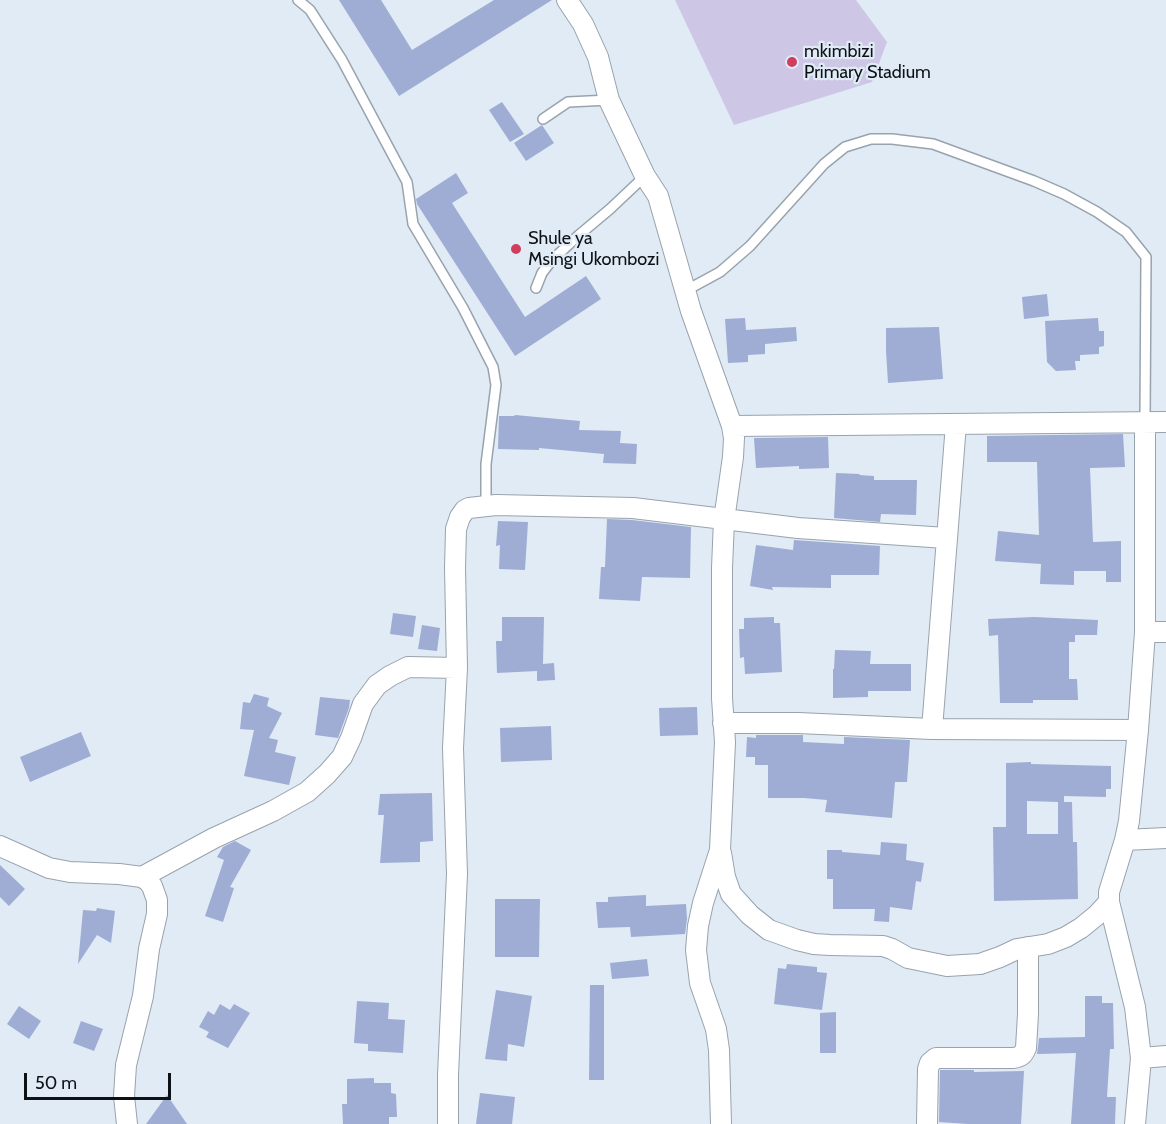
<!DOCTYPE html>
<html>
<head>
<meta charset="utf-8">
<style>
	body { margin:0 }
	#map { position:relative; width:1166px; height:1124px; overflow:hidden; background:#e0ebf6; font-family:Cabin,sans-serif }
	canvas { display:block }
	.scale { position:absolute; left:24px; top:1073px; width:147px; height:27px; box-sizing:border-box; border:3px solid #0e1216; border-top:0; padding-left:8px; font-size:18px; line-height:21px; white-space:nowrap; color:#0e1216; -webkit-text-stroke:4px #e0ebf6; paint-order:stroke }
</style>
</head>
<body>
<div id="map">
<canvas width="1166" height="1124"></canvas>
<div class="scale">50 m</div>
</div>
<script>
const c = document.querySelector('canvas').getContext('2d');
c.lineJoin = 'round';
function fill(path, color) {
  c.fillStyle = color;
  c.fill(path, 'evenodd');
}
function strokePath(path, color, width, dash) {
  c.strokeStyle = color;
  c.lineWidth = width;
  c.lineCap = dash ? 'butt' : 'round';
  c.setLineDash(dash || []);
  c.stroke(path);
}
function label(font, color, halo, rows, align = 'center') {
  c.font = font + ' Cabin,sans-serif';
  c.lineWidth = 4.5;
  c.setLineDash([]);
  c.textBaseline = 'middle';
  c.strokeStyle = halo;
  c.fillStyle = color;
  for (const [text, x, y, turn = 0] of rows) {
    c.save();
    c.translate(x, y);
    c.rotate((+turn || 0) * Math.PI / 180);
    c.textAlign = isNaN(turn) ? turn : align;
    if (halo) c.strokeText(text, 0, 0);
    c.fillText(text, 0, 0);
    c.restore();
  }
}
const green = new Path2D(`
	M 675,0 L 856,0 L 887,42 L 872,82 L 734,125 Z`);
const building = new Path2D(`
	M 339,0 L 381,0 L 412,50 L 494,0 L 552,0 L 399,96 Z
	M 502,102 L 524,134 L 510,142 L 489,110 Z
	M 542,125 L 554,143 L 526,161 L 514,143 Z
	M 456,173 L 468,193 L 452,203 L 525,317 L 586,276 L 601,299 L 515,356 L 417,204 L 416,199 Z
	M 1047,294 L 1049,316 L 1024,319 L 1022,297 Z
	M 745,318 L 746,330 L 796,327 L 797,341 L 765,344 L 765,354 L 748,355 L 748,362 L 728,363 L 725,319 Z
	M 1098,318 L 1099,331 L 1104,331 L 1104,346 L 1099,347 L 1099,354 L 1080,355 L 1080,361 L 1075,361 L 1076,370 L 1056,371 L 1047,362 L 1045,321 Z
	M 939,327 L 943,379 L 888,383 L 886,351 L 886,328 Z
	M 515,415 L 580,421 L 579,430 L 621,431 L 620,443 L 637,444 L 636,464 L 603,463 L 604,454 L 539,448 L 539,450 L 498,449 L 499,416 L 514,416 Z
	M 1123,434 L 1125,467 L 1090,468 L 1093,542 L 1121,541 L 1121,582 L 1106,582 L 1106,571 L 1074,571 L 1074,585 L 1040,584 L 1041,564 L 995,561 L 998,531 L 1039,535 L 1037,462 L 987,462 L 987,436 Z
	M 828,437 L 829,468 L 799,469 L 799,466 L 756,468 L 754,438 Z
	M 836,473 L 860,474 L 859,475 L 874,476 L 874,480 L 917,480 L 916,515 L 881,514 L 880,522 L 834,518 Z
	M 607,519 L 632,520 L 691,527 L 690,578 L 642,577 L 640,601 L 599,599 L 601,567 L 605,567 Z
	M 498,521 L 528,522 L 525,570 L 499,569 L 500,545 L 496,546 Z
	M 794,540 L 880,546 L 879,575 L 831,575 L 831,588 L 772,587 L 773,590 L 750,586 L 756,545 L 793,550 Z
	M 393,613 L 416,616 L 413,637 L 390,634 Z
	M 502,617 L 544,617 L 543,664 L 554,663 L 555,680 L 537,681 L 537,671 L 497,673 L 496,641 L 502,641 Z
	M 774,617 L 774,623 L 780,623 L 782,672 L 745,674 L 744,657 L 740,658 L 739,629 L 744,629 L 744,618 Z
	M 1034,617 L 1098,620 L 1097,635 L 1075,635 L 1075,642 L 1069,642 L 1069,679 L 1077,679 L 1078,700 L 1033,700 L 1033,703 L 1000,703 L 998,635 L 989,636 L 988,619 Z
	M 422,625 L 440,628 L 437,651 L 418,649 Z
	M 835,650 L 871,651 L 870,664 L 911,664 L 911,691 L 868,691 L 868,697 L 833,698 L 833,669 L 834,669 Z
	M 254,694 L 269,698 L 267,706 L 282,713 L 269,738 L 278,740 L 275,752 L 296,757 L 289,785 L 244,776 L 254,730 L 240,729 L 243,702 L 250,703 Z
	M 320,697 L 350,700 L 349,708 L 338,738 L 315,735 Z
	M 697,707 L 698,735 L 660,736 L 659,708 Z
	M 551,726 L 552,760 L 501,762 L 500,728 Z
	M 81,732 L 91,756 L 30,782 L 20,757 Z
	M 756,735 L 803,735 L 803,742 L 844,744 L 844,737 L 910,740 L 907,782 L 895,782 L 892,818 L 825,812 L 827,800 L 804,798 L 768,798 L 768,765 L 755,765 L 755,757 L 746,757 L 747,737 L 756,738 Z
	M 1031,762 L 1031,764 L 1111,766 L 1111,789 L 1106,789 L 1106,797 L 1064,796 L 1064,802 L 1072,802 L 1073,842 L 1077,842 L 1078,899 L 994,901 L 993,827 L 1006,827 L 1006,763 ZM 1027,801 L 1058,802 L 1058,834 L 1027,834 Z
	M 432,793 L 433,841 L 420,842 L 420,862 L 380,863 L 384,815 L 378,815 L 380,794 Z
	M 235,841 L 251,850 L 230,887 L 234,888 L 223,922 L 205,916 L 224,860 L 217,857 L 223,847 Z
	M 881,842 L 907,844 L 906,860 L 924,863 L 921,882 L 916,881 L 912,910 L 890,907 L 889,922 L 874,921 L 875,909 L 833,909 L 833,879 L 827,879 L 827,850 L 842,850 L 842,852 L 880,855 Z
	M 0,865 L 25,889 L 9,906 L 0,897 Z
	M 646,895 L 646,906 L 686,904 L 687,919 L 685,934 L 631,937 L 630,927 L 598,928 L 596,902 L 608,902 L 608,897 Z
	M 495,899 L 540,899 L 539,957 L 495,957 Z
	M 97,908 L 115,911 L 111,943 L 97,935 L 78,964 L 83,910 L 96,911 Z
	M 647,959 L 649,976 L 612,979 L 610,963 Z
	M 787,964 L 817,967 L 817,972 L 827,973 L 822,1010 L 774,1004 L 778,968 L 786,969 Z
	M 590,985 L 604,985 L 604,1080 L 589,1080 Z
	M 496,990 L 532,996 L 524,1047 L 508,1044 L 507,1061 L 485,1059 Z
	M 1085,996 L 1102,996 L 1102,1003 L 1113,1003 L 1114,1049 L 1110,1049 L 1107,1097 L 1116,1097 L 1115,1124 L 1071,1124 L 1076,1053 L 1037,1054 L 1039,1038 L 1085,1037 Z
	M 357,1001 L 389,1003 L 388,1019 L 405,1020 L 403,1053 L 368,1051 L 368,1044 L 354,1043 Z
	M 220,1004 L 230,1010 L 234,1004 L 250,1013 L 228,1048 L 206,1037 L 209,1032 L 199,1027 L 208,1011 L 214,1015 Z
	M 19,1006 L 41,1021 L 29,1039 L 7,1024 Z
	M 836,1012 L 836,1053 L 820,1053 L 820,1013 Z
	M 81,1021 L 103,1029 L 94,1051 L 73,1043 Z
	M 940,1070 L 974,1070 L 974,1072 L 1024,1071 L 1021,1124 L 968,1124 L 939,1122 Z
	M 374,1078 L 374,1083 L 391,1083 L 391,1093 L 396,1094 L 397,1117 L 389,1117 L 389,1124 L 343,1124 L 342,1104 L 347,1104 L 347,1079 Z
	M 480,1093 L 515,1097 L 512,1124 L 476,1124 Z
	M 167,1095 L 187,1124 L 146,1124 Z`);
const lane = new Path2D(`
	M 298,0 L 310,10 L 342,60 L 407,182 L 413,224 L 463,308 L 493,367 L 496,385 L 486,464 L 486,506
	M 543,119 L 568,102 L 609,100
	M 536,288 L 542,273 L 552,260 L 579,235 L 610,209 L 645,176
	M 685,291 L 720,272 L 750,246 L 824,164 L 845,147 L 871,139 L 892,139 L 933,144 L 1034,181 L 1064,194 L 1097,212 L 1126,232 L 1146,257 L 1145,421`);
const street = new Path2D(`
	M 567,0 L 583,24 L 598,57 L 609,100 L 645,176 L 658,196 L 691,311 L 732,426 L 734,438 L 733,457 L 724,520 L 722,568 L 722,698 L 725,742 L 720,850 L 703,903 L 698,926 L 696,950 L 700,983 L 716,1029 L 719,1050 L 721,1124
	M 732,426 L 1166,422
	M 1145,632 L 1166,632
	M 723,723 L 798,723 L 932,729 L 1138,730
	M 932,729 L 956,424
	M 1125,840 L 1166,838
	M 0,846 L 49,868 L 70,872 L 119,874 L 142,877 L 148,881 L 152,886 L 157,900 L 157,914 L 149,949 L 143,996 L 126,1065 L 124,1096 L 127,1124
	M 721,853 L 725,877 L 731,894 L 750,915 L 769,930 L 797,940 L 814,944 L 830,945 L 883,946 L 892,949 L 908,958 L 947,966 L 980,964 L 1000,957 L 1017,949 L 1048,944 L 1066,937 L 1081,928 L 1097,915 L 1109,902
	M 142,877 L 214,838 L 273,811 L 307,792 L 327,774 L 342,757 L 351,738 L 363,704 L 377,685 L 390,676 L 408,667 L 457,668
	M 1141,1058 L 1166,1056
	M 448,1124 L 448,1075 L 457,874 L 453,748 L 457,668 L 455,568 L 456,529 L 460,517 L 465,510 L 469,508 L 496,505 L 633,508 L 798,528 L 946,538
	M 927,1124 L 928,1069 L 930,1063 L 936,1058 L 1013,1058 C 1021,1057 1023,1055 1026,1048 L 1028,1014 L 1028,947
	M 1135,1124 L 1141,1058 L 1135,1007 L 1109,902 L 1109,892 L 1125,840 L 1129,821 L 1138,730 L 1145,632 L 1145,421`);
const markers = [
	[792,62,6,"#cf3f5d"],
	[516,249,6,"#cf3f5d"]
];
const poiNames = [
	["mkimbizi",804,52],
	["Primary Stadium",804,73],
	["Shule ya",528,239],
	["Msingi Ukombozi",528,260]
];
fill(green, '#cdc6e5');
fill(building, '#9facd4');
strokePath(lane, '#98a3ad', 12);
strokePath(street, '#98a3ad', 22);
strokePath(lane, '#fff', 9);
strokePath(street, '#fff', 20);
for (const [x, y, r, color] of markers) {
  const dot = new Path2D();
  dot.arc(x, y, r, 0, 2 * Math.PI);
  c.fillStyle = color;
  c.fill(dot);
  strokePath(dot, '#e0ebf6', 2);
}
label('18px', '#0e1216', '#e0ebf6', poiNames, 'left');
</script>
</body>
</html>
